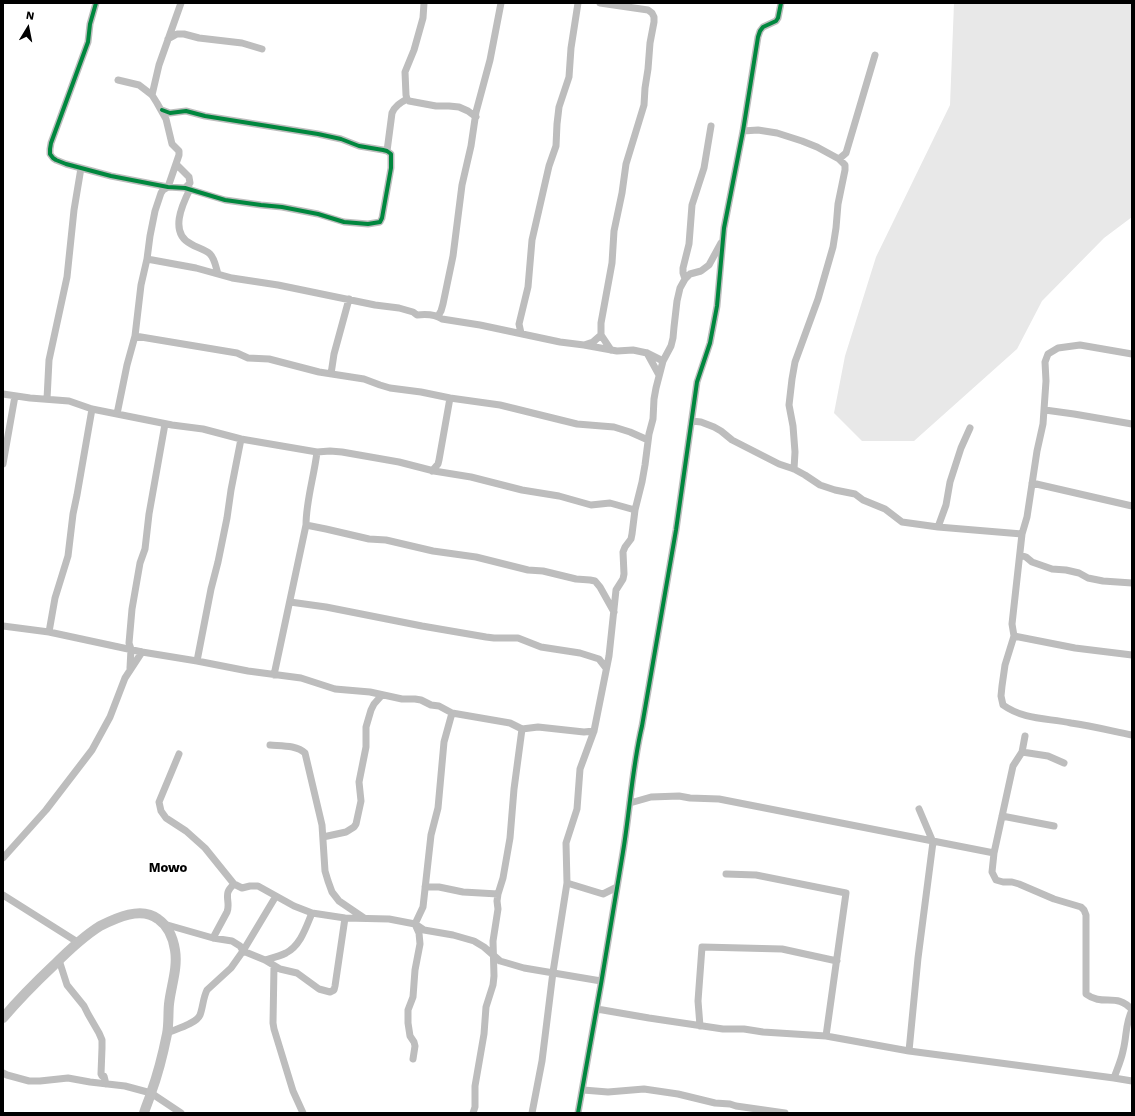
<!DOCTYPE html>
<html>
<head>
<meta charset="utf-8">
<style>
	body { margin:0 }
	#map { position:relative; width:1135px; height:1116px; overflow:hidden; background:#fff; font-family:"Work Sans",sans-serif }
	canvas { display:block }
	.frame { position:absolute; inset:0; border:4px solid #000; pointer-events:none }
	.north { position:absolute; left:8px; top:8px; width:40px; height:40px; -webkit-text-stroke:3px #fff; paint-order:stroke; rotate:10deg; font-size:11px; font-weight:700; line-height:16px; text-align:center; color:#000 }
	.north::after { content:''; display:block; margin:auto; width:14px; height:18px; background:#000; clip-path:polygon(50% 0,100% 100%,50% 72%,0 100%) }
</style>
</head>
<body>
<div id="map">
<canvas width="1135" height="1116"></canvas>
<div class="frame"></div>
<div class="north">N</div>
</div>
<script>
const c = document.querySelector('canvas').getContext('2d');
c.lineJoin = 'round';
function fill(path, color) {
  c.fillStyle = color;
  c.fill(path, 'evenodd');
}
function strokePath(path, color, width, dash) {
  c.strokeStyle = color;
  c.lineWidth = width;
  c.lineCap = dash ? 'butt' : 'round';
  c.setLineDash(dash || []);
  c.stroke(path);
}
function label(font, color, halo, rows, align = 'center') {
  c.font = font + ' "Work Sans",sans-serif';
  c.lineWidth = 3;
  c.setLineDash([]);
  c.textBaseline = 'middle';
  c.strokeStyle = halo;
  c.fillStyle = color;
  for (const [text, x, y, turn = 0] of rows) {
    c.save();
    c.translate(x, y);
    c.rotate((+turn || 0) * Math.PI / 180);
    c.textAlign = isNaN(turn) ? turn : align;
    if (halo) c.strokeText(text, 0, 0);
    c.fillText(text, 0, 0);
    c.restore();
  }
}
const green = new Path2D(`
	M 954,3 L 1132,3 L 1132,217 L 1104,238 L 1042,301 L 1017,349 L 914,441 L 862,441 L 834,413 L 845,356 L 876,257 L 950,105 Z`);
const street = new Path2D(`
	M 96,3 L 90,24 L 88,42 L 51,143 L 50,149 L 50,154 L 53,158 L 56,160 L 66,164 L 111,176 L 168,187 L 185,188 L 225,200 L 261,205 L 282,207 L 318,214 L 344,222 L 368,224 L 380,222 L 382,218 L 391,168 L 391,154 L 387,151 L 383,150 L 359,146 L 341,139 L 318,134 L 205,116 L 186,111 L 170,113 L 162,110
	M 600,3 L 648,10 L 652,13 L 654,17 L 654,22 L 650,43 L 648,69 L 645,88 L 644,105 L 626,164 L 622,193 L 614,231 L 612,263 L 601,323 L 601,335 L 611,350
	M 168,39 L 177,34 L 184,34 L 199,38 L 242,43 L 262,49
	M 152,95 L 159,65 L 181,3
	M 407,99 L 406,95 L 405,72 L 414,50 L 423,18 L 424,3
	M 407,99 L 409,101 L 436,106 L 449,106 L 459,107 L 468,111 L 476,117
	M 743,131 L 758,130 L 777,133 L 802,141 L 817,147 L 839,159 L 845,165 L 845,170 L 838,204 L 836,228 L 833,247 L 818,299 L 795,362 L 792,379 L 789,405 L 793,426 L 795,452 L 794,469
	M 387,151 L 392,113 C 395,106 400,103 407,99
	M 839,159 L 846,153 L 875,55
	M 176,164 L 189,177 L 190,183 L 185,188
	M 190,189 C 182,205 169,233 191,244 C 197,248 205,249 210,254 C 215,259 216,268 218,274
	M 147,259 L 196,268 L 232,278 L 278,285 L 375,305 L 399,308 L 413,312 L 417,315 C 426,314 435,314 442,319 L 480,325 L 560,342 L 584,345 L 617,351 L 633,350 L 647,353 L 663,361
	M 685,279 L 683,273 L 683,268 L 689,244 L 692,205 L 704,168 L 711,126
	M 438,316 L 441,311 L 443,304 L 453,256 L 462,185 L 471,146 L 476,112 L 490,60 L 501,3
	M 521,333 L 519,324 L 528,287 L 532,240 L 549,166 L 556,146 L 557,124 L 559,107 L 569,77 L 571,48 L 578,3
	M 135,336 L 237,353 L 248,358 L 269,359 L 319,372 L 364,379 L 380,385 L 390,388 L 421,392 L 450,398 L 500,405 L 577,424 L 614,427 L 630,432 L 648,440
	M 584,345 L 593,342 L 601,335
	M 647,353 L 659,375
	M 1132,354 L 1080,345 L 1058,348 L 1048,354 L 1045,362 L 1046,381 L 1043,424 L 1037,451 L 1027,517 L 1022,534 L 1012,624 L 1014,636 L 1005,665 L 1002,686 L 1001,696 L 1003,705 C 1024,720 1047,718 1071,723 C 1092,726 1112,731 1132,735
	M 331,374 L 334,354 L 349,299
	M 3,394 L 30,398 L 69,401 L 92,409 L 172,425 L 203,429 L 241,439 L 317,452 L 330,451 L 342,452 L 399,462 L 434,471 L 471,477 L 522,490 L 559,496 L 591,505 L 610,503 L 635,510
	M 47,399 L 49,360 L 67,277 L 74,210 L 81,168
	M 1045,410 L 1074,414 L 1132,424
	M 117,414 L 127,365 L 135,336 L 141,285 L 147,259 L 150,236 L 155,211 L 161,193 L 163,190 L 168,187 L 179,155 L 179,151 L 172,144 L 166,119 L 157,103 L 152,95 L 139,85 L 118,80
	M 692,421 L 701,422 L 714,427 L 721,431 L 732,440 L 779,464 L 794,469 L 805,475 L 820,485 L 835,490 L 855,494 L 863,500 L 885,509 L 902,522 L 938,527 L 1022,534
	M 3,464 L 15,396
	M 432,471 L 438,464 L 439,460 L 450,398
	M 1032,483 L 1132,506
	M 306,525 L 326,529 L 369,539 L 386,540 L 433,551 L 476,557 L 528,570 L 543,571 L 576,579 L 590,580 L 595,581 L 600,587 L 614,612
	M 938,527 L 946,505 L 950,482 L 961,448 L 970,428
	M 1020,555 L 1026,557 L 1032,562 L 1052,569 L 1066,570 L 1079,573 L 1088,578 L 1103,581 L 1132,583
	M 290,602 L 326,607 L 422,626 L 486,637 L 494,638 L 518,638 L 541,647 L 580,653 L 599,659 L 606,668
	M 3,626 L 49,632 L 142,652 L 197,661 L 248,671 L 301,678 L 335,689 L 370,692 L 402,699 L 415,699 L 421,700 L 431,705 L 439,706 L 452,713 L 510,723 L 522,729 L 538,727 L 584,732 L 594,731
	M 49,632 L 55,598 L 68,556 L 73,514 L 77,495 L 92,409
	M 1014,636 L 1075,648 L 1132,655
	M 197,661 L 211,589 L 218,562 L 227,518 L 231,490 L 241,439
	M 130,668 L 131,649 L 129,643 L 132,609 L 140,563 L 145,549 L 149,514 L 165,424
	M 274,675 L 306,525 C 306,501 314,477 317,452
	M 1025,736 L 1022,752 L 1013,766 L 994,853 L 992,872 L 996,880 L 1003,882 L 1012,882 L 1019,884 L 1054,899 L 1081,907 L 1084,910 L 1086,915 L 1086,994 C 1103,1007 1117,992 1132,1010
	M 270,745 C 281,746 297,745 305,753 L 322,825 L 325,871 L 328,881 L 332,892 L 339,901 L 364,918
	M 1022,752 L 1048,756 L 1064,763
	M 179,754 L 159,802 L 161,811 L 166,818 L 186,831 L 205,848 L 234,884 L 242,888 L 250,886 L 258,886 L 294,906 L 312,913 L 345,918 L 389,919 L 415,924 L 424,930 L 453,935 L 474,941 L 484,947 L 500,961 L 507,963 L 524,968 L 601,981
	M 630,803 L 651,797 L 679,796 L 690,798 L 719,799 L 994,853
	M 1002,816 L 1054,826
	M 323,837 L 346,832 L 354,827 L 356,824 L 361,801 L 359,782 L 366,747 L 366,727 L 371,710 L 374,704 L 382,695
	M 3,858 L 46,810 L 92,750 L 110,717 L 125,678 L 142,652
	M 726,874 L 756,875 L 846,893 L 826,1036
	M 567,883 L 603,894 L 617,887
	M 425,887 L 439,887 L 463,892 L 498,894
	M 3,895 L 79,943
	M 164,924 L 213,938 L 232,941 L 240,946 L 243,951 L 265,960 L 280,969 L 297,973 L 319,989 L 330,992 L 334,990 L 335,986 L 345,918
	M 213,938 L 227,912 C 230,905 226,898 228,892 C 229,889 232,886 234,884
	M 59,960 L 67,985 L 84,1006 L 88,1014 L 99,1033 L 102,1040 L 102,1048 L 101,1074 L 102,1076 L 104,1076 L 106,1084
	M 265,960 C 272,958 280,956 286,953 C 301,945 306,927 312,913
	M 274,966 L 273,1023 L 274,1029 L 293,1091 L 303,1113
	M 597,1009 L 649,1018 L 723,1029 L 744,1029 L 763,1032 L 826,1036 L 909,1051 L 1114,1078 C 1117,1069 1121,1061 1123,1051 C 1127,1036 1125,1024 1132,1010
	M 700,1026 L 698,1001 L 702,947 L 782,949 L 837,961
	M 167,1033 C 176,1029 196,1024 200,1015 C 203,1007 203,998 207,990 L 231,968 L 243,951 L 276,896
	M 909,1051 L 918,958 L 933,842 L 919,809
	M 413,1059 L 415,1046 L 414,1042 L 410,1036 L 408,1023 L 408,1010 L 413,997 L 415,970 L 420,944 L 419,933 L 415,924 L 423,907 L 431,835 L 438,808 L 444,742 L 452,713
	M 3,1073 L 7,1075 L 29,1081 L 40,1081 L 68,1078 L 90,1082 L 125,1086 L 151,1093 L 181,1113
	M 1114,1078 L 1132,1081
	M 583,1090 L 608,1092 L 644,1089 L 678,1094 L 715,1103 L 730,1104 L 736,1106 L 785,1113
	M 473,1113 L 475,1107 L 475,1086 L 484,1034 L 486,1007 L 493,985 L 494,976 L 493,941 L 498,909 L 497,901 L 498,894 L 503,878 L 510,838 L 514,789 L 522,729
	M 532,1113 L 542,1061 L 553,972 L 567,883 L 566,843 L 577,809 L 580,769 L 594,731 L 609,656 L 616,590 L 623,579 L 624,574 L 623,552 L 625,547 L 631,539 L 632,534 L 635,510 L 642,482 L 645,465 L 649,434 L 653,419 L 654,399 L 656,388 L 663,361 L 671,346 L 673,338 L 674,327 L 677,301 L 680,288 L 685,279 L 690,274 L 701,271 L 709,265 L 721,243
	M 578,1113 C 594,1026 609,939 623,852 C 630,810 632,768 642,726 L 676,530 L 697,382 L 710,343 L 717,306 L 724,228 L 743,131 L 758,37 L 760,31 L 763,27 L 776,21 L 778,18 L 781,3`);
const secondary = new Path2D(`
	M 3,1018 C 19,999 36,982 54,965 C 67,952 84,936 100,926 C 116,918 141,906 158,919 C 168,926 173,937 175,950 C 178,968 171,986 169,1004 C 168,1014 169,1024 167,1034 C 163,1054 158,1074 151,1093 C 149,1100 146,1106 144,1113`);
const cycleway = new Path2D(`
	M 96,3 L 90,24 L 88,42 L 51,143 L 50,149 L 50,154 L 53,158 L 56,160 L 66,164 L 111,176 L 168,187 L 185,188 L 225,200 L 261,205 L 282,207 L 318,214 L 344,222 L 368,224 L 380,222 L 382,218 L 391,168 L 391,154 L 387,151 L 383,150 L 359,146 L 341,139 L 318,134 L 205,116 L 186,111 L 170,113 L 162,110
	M 578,1113 C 594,1026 609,939 623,852 C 630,810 632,768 642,726 L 676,530 L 697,382 L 710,343 L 717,306 L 724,228 L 743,131 L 758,37 L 760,31 L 763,27 L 776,21 L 778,18 L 781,3`);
const quarterNames = [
	["Mowo",168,868]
];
fill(green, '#e8e8e8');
strokePath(street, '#bdbdbd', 7);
strokePath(secondary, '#bfbfbf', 10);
strokePath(cycleway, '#00873e', 4);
label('bold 13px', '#000', '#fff', quarterNames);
</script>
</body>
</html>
